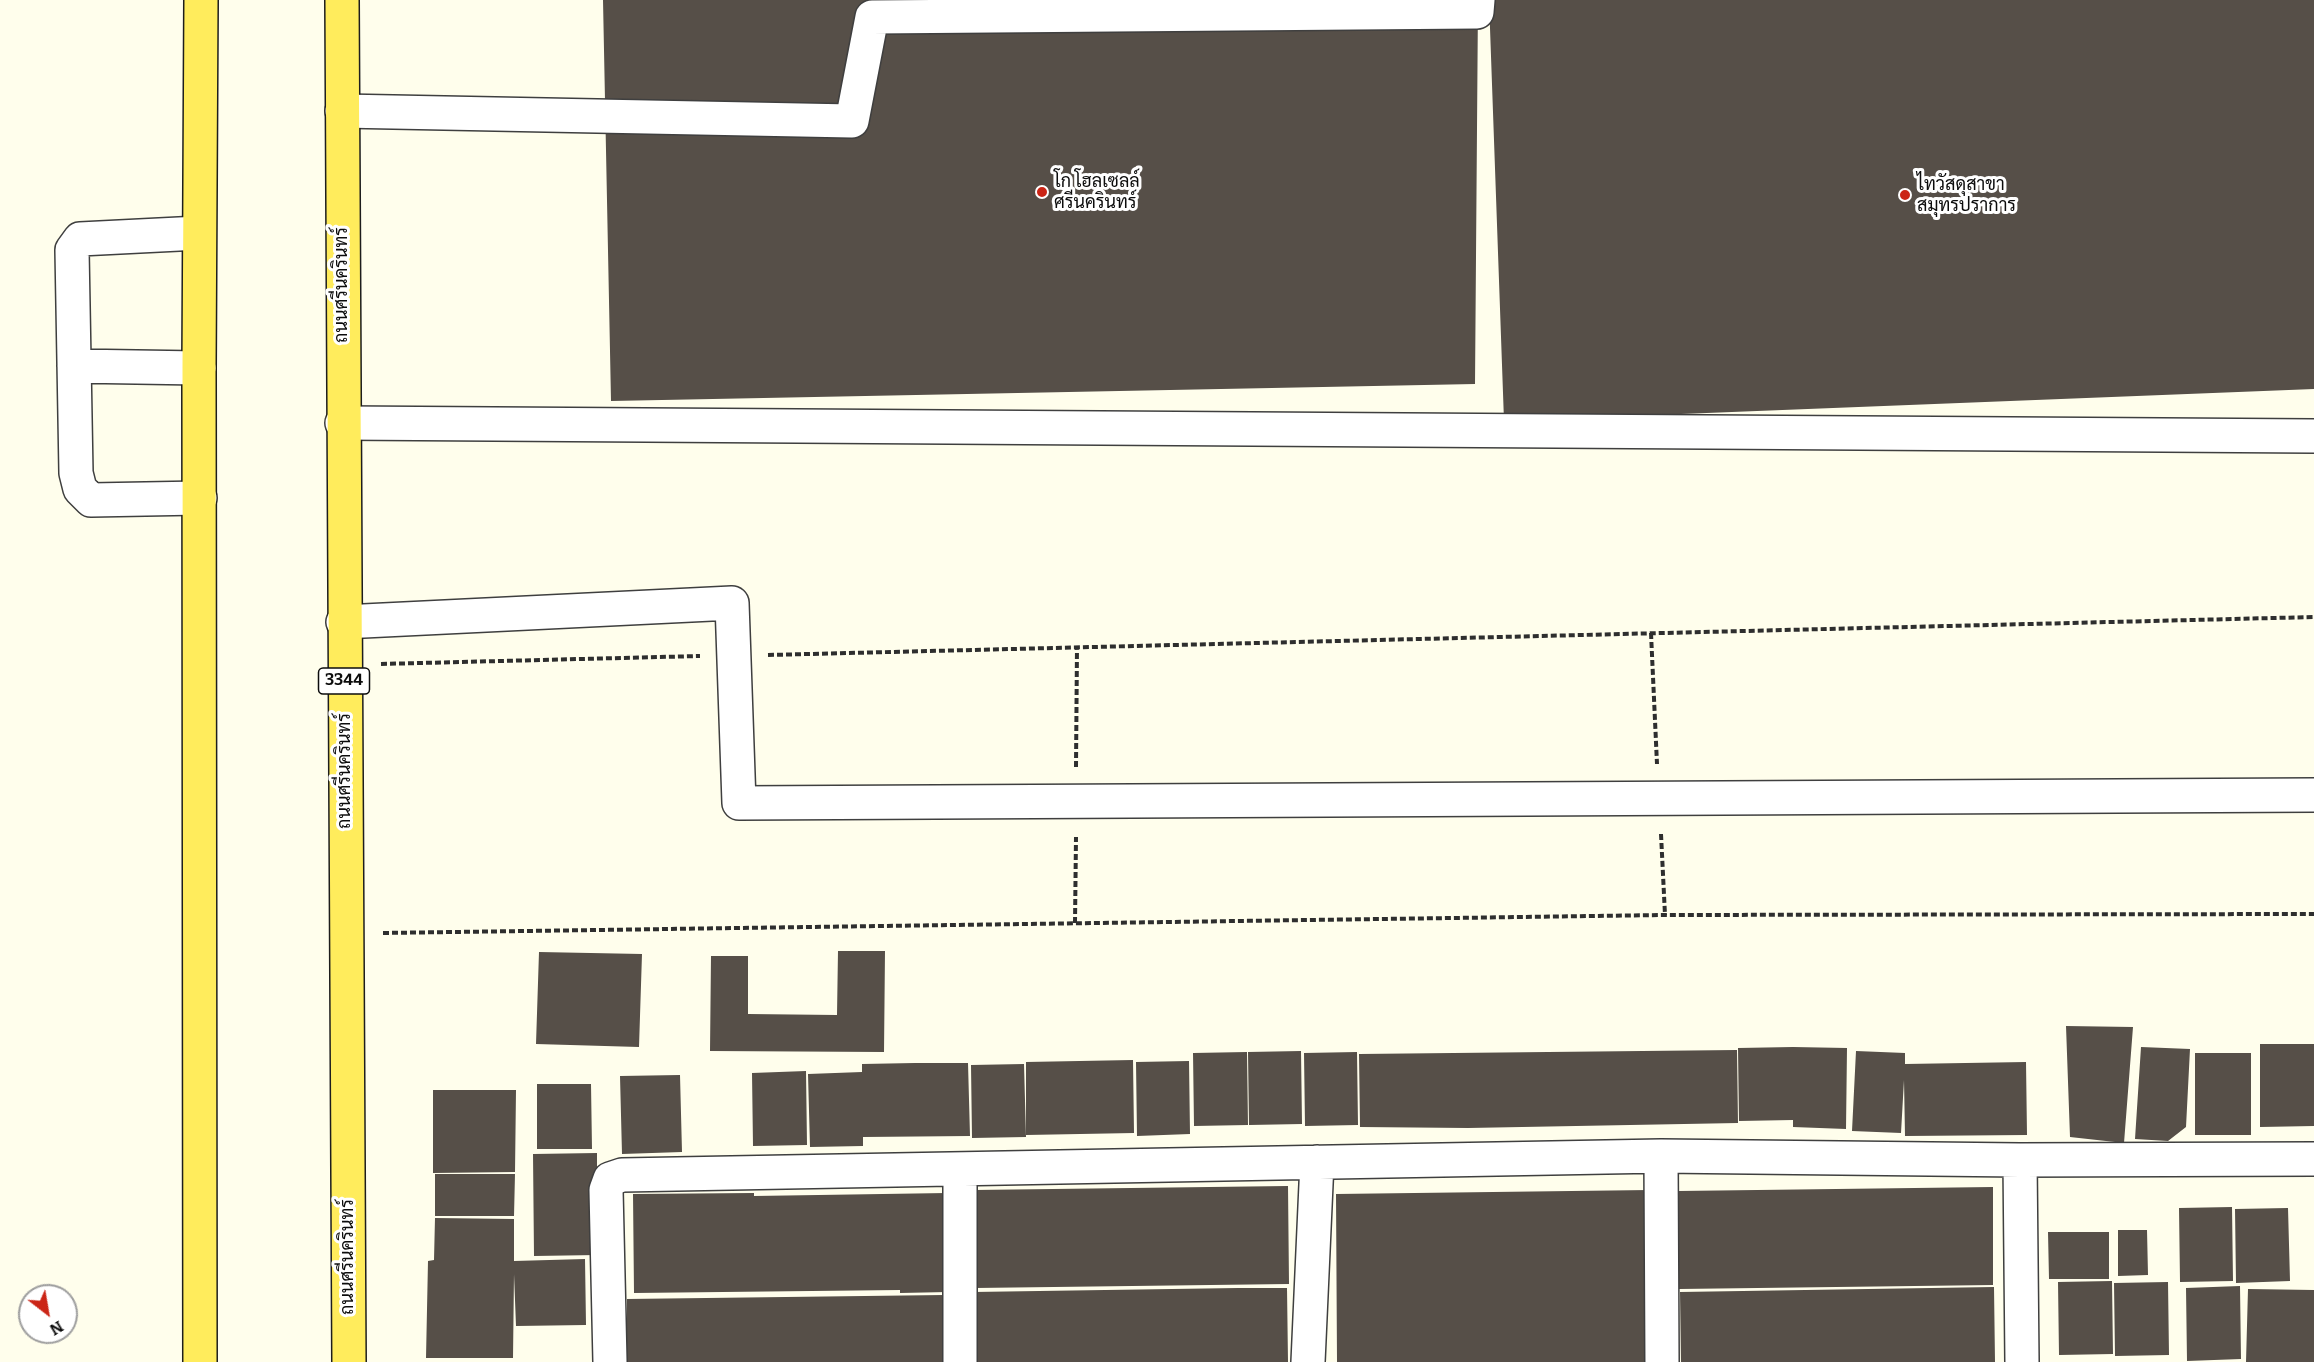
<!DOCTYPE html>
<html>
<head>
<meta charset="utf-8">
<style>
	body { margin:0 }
	#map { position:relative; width:2314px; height:1362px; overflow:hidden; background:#fffeec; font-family:Bitter,serif }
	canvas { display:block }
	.north { position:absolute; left:18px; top:1284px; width:60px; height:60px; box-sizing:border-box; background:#fff; border:2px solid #9e9e9e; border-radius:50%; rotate:149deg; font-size:16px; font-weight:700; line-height:24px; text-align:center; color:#0c0c0c }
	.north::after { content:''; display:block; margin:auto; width:21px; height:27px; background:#cb2516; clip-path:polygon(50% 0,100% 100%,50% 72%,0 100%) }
</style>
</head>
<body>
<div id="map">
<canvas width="2314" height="1362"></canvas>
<div class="north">N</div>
</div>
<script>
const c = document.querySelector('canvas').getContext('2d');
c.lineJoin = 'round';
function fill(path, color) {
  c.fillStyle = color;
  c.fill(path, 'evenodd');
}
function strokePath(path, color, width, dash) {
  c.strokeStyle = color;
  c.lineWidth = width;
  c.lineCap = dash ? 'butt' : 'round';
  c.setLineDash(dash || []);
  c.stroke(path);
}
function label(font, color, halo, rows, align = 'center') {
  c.font = font + ' Bitter,Sarabun,serif';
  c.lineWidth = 6;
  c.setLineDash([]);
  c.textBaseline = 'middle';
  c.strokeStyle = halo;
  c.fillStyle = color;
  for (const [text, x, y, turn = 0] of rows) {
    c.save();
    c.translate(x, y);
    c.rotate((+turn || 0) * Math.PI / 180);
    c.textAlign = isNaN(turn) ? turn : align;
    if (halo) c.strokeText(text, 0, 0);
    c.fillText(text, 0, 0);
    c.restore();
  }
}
const building = new Path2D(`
	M 603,0 L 1478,0 L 1475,384 L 611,401 Z
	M 1489,0 L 2314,0 L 2314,389 L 1504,421 Z
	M 838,951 L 885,951 L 884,1052 L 710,1051 L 711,956 L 748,956 L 748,1014 L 837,1015 Z
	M 539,952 L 642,954 L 639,1047 L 536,1044 Z
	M 2066,1026 L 2133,1027 L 2124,1143 L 2070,1137 Z
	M 2260,1044 L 2314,1044 L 2314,1126 L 2260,1127 Z
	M 1793,1047 L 1847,1048 L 1846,1129 L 1793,1127 L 1793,1120 L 1739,1121 L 1738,1048 Z
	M 2141,1047 L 2190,1049 L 2186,1127 L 2168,1141 L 2135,1139 Z
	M 1737,1050 L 1738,1123 L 1468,1128 L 1360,1127 L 1359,1054 Z
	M 1301,1051 L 1302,1124 L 1249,1125 L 1248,1052 Z
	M 1856,1051 L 1905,1053 L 1905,1064 L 2026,1062 L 2027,1135 L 1905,1136 L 1904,1080 L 1901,1133 L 1852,1131 Z
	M 1247,1052 L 1248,1125 L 1194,1126 L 1193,1053 Z
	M 1357,1052 L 1358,1125 L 1305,1126 L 1304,1053 Z
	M 2195,1053 L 2251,1053 L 2251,1135 L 2195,1135 Z
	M 1133,1060 L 1134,1133 L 1026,1135 L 1026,1062 Z
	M 1189,1061 L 1190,1134 L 1137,1136 L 1136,1062 Z
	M 915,1063 L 968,1063 L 970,1136 L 863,1137 L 863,1146 L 810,1147 L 808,1074 L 862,1072 L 862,1064 Z
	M 1024,1064 L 1026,1137 L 972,1138 L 971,1065 Z
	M 806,1071 L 807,1145 L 753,1146 L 752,1073 Z
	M 680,1075 L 682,1152 L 622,1154 L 620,1076 Z
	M 537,1084 L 591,1084 L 592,1149 L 537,1149 Z
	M 433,1090 L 516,1090 L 515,1172 L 433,1173 Z
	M 597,1153 L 597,1255 L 534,1256 L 533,1154 Z
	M 435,1174 L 515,1174 L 514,1216 L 435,1216 Z
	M 1288,1186 L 1289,1284 L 975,1288 L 974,1190 Z
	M 1993,1187 L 1993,1285 L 1679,1289 L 1679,1191 Z
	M 1650,1190 L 1651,1362 L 1337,1362 L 1336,1194 Z
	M 754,1193 L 754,1196 L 947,1193 L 948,1292 L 900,1293 L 900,1290 L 634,1293 L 633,1194 Z
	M 2232,1207 L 2233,1281 L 2180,1282 L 2179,1208 Z
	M 2288,1208 L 2290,1281 L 2236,1283 L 2235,1209 Z
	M 435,1218 L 514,1219 L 514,1261 L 585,1259 L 586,1325 L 516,1326 L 514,1274 L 513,1358 L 426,1358 L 428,1261 L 434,1260 Z
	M 2118,1230 L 2147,1230 L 2148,1275 L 2118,1276 Z
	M 2048,1232 L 2109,1232 L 2109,1279 L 2049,1279 Z
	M 2112,1281 L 2113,1354 L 2059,1355 L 2058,1282 Z
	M 2168,1282 L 2169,1355 L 2115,1356 L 2114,1283 Z
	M 2240,1286 L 2241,1359 L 2187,1361 L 2186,1288 Z
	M 1994,1287 L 1995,1362 L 1681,1362 L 1680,1292 Z
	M 1238,1288 L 1287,1288 L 1288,1362 L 974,1362 L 973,1292 Z
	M 2248,1289 L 2314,1290 L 2314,1362 L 2246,1362 Z
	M 944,1295 L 944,1362 L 627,1362 L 627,1299 Z`);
const path = new Path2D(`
	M 1651,633 L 1657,764
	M 768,655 L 2314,617
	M 381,664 L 700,656
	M 1076,767 L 1077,647
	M 1661,834 L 1665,915
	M 1075,923 L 1076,837
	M 383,933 L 1665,915 L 2314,914`);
const minor = new Path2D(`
	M 342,111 L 852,121 L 872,17 L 1477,12 L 1478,0
	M 199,233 L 80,239 L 72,250 L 76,473 L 80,489 L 91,500 L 200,498
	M 74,366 L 199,368
	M 342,423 L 2314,436
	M 343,622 L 732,603 L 739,803 L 2314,795
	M 1661,1156 L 1662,1362
	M 2020,1160 L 2314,1159
	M 960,1170 L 960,1362
	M 610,1362 L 606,1190 L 610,1179 L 622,1175 L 1661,1156 L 2020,1160 L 2022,1362
	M 1308,1362 L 1317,1162`);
const major = new Path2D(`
	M 342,0 L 349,1362
	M 200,1362 L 199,368 L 201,0`);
const markers = [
	[1042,192,6,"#cb2516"],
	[1905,195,6,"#cb2516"]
];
const shields = [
	[344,681,51]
];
const shieldNames = [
	["3344",344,681]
];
const poiNames = [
	["โก โฮลเซลล์",1054,182],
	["ศรีนครินทร์",1054,203],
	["ไทวัสดุสาขา",1917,185],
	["สมุทรปราการ",1917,206]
];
const streetNames = [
	["ถนนศรีนครินทร์",342,285,-90],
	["ถนนศรีนครินทร์",345,771,-90],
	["ถนนศรีนครินทร์",348,1257,-90]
];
fill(building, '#564f48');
strokePath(minor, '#3f3f3f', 36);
strokePath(major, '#1d1d1d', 36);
strokePath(path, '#2e2e2e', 4, [6, 3]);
strokePath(minor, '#fff', 33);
strokePath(major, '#ffec5c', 33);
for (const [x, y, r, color] of markers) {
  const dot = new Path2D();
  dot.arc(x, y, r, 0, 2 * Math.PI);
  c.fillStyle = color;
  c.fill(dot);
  strokePath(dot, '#fff', 2);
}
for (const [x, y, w] of shields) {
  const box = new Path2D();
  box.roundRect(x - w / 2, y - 13, w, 26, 4.5);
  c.fillStyle = '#fff';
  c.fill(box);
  strokePath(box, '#0c0c0c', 1.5);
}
label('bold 16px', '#0c0c0c', null, shieldNames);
label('18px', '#0c0c0c', '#fff', poiNames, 'left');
label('18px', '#0c0c0c', '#fff', streetNames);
</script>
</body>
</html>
